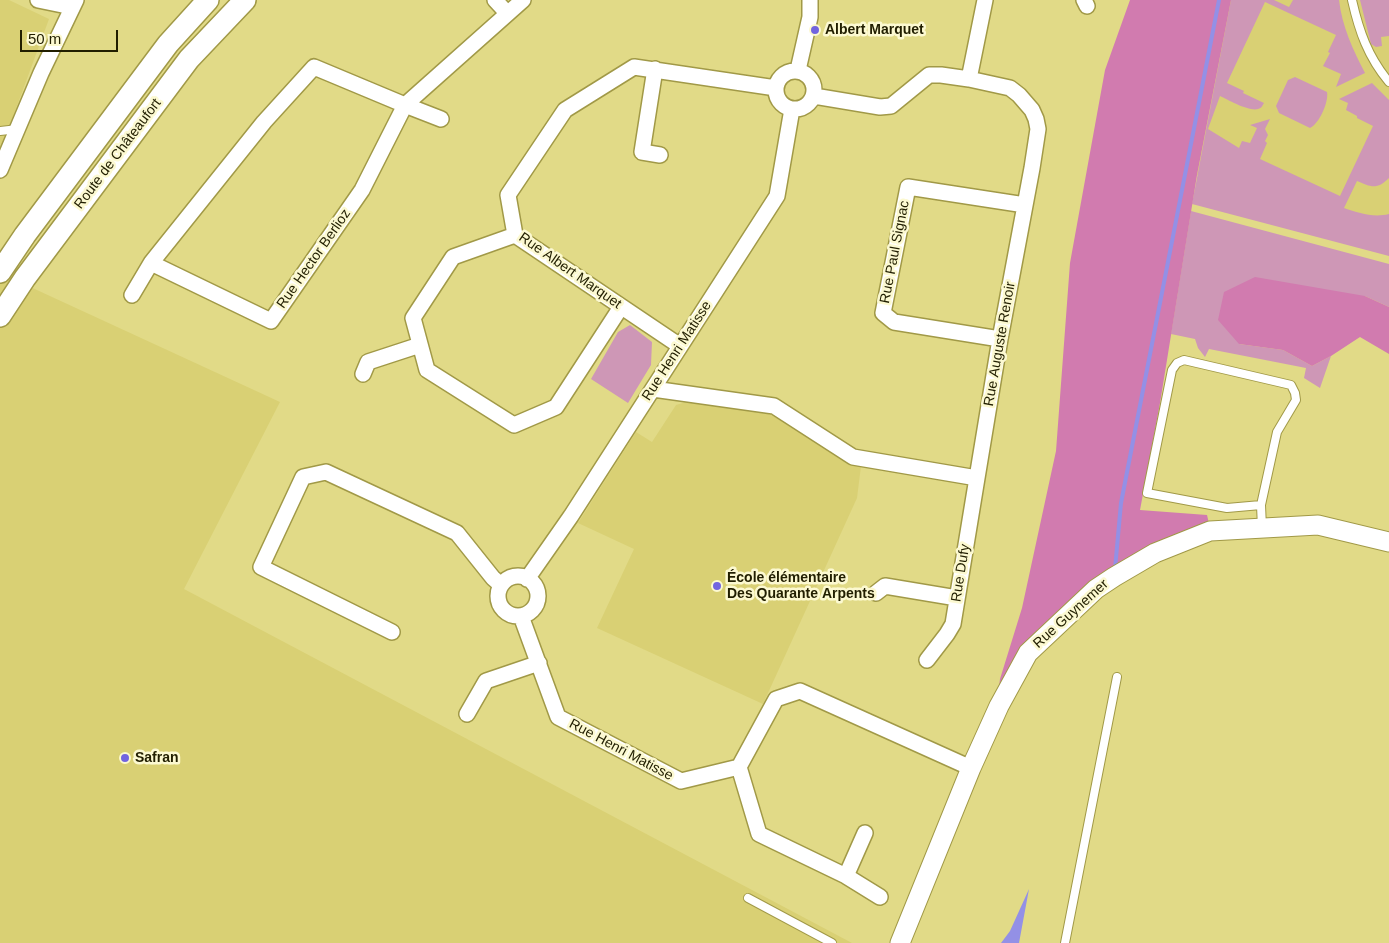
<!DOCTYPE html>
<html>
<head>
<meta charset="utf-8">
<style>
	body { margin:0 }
	#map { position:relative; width:1389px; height:943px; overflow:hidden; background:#e1da87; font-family:Arial,sans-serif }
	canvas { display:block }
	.scale { position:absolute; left:20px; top:30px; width:98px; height:22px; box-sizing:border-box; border:2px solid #211e00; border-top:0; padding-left:6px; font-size:15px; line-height:18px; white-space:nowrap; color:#211e00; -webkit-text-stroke:4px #fcf9d1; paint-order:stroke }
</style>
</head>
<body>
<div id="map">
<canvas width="1389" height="943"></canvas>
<div class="scale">50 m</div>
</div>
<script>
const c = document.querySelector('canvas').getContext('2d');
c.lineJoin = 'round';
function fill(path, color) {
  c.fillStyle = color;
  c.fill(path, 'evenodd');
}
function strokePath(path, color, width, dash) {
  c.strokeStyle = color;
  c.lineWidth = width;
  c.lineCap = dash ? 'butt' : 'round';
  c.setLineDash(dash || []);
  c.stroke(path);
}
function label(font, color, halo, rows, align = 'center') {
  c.font = font + ' Arial,sans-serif';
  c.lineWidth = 5;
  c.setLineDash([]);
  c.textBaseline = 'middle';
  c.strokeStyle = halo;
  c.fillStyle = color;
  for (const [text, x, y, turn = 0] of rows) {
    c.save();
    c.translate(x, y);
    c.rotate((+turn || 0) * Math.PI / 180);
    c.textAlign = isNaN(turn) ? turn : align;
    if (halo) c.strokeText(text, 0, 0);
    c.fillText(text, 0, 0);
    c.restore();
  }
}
const built = new Path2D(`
	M 0,0 L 9,0 L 49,19 L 0,152 Z
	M 1231,0 L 1389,0 L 1389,231 L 1197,175 Z
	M 0,273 L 280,402 L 184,589 L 852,943 L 0,943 Z
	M 686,402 L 766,413 L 777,418 L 847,463 L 861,466 L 857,498 L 763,704 L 597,628 L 634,549 L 578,523 L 636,432 L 652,442 L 676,405 Z`);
const green = new Path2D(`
	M 1231,0 L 1274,0 L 1289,7 L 1293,0 L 1339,0 C 1342,26 1353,50 1365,73 L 1336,87 L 1341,74 L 1323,66 L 1330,53 L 1328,52 L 1336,35 L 1265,2 L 1227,83 L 1244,91 L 1243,93 L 1264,103 C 1262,106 1262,108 1258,109 C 1250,112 1228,100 1220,96 L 1208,129 L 1239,148 L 1242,141 L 1250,143 L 1257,128 L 1250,125 L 1270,119 L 1265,129 L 1268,135 L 1265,141 L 1267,143 L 1260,159 L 1340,196 L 1373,126 L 1357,118 L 1357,116 L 1346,110 L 1348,103 L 1339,99 L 1372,83 L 1389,100 L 1389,178 C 1377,190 1371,187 1357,181 L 1344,208 C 1359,213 1373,218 1389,214 L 1389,256 L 1192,204 Z
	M 1360,0 L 1389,0 L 1389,36 L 1381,37 L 1382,46 L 1376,47 L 1371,44 Z
	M 1295,77 L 1327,92 C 1329,102 1319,124 1310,128 L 1279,113 L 1276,106 L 1288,80 Z
	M 1191,211 L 1389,264 L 1389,307 L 1365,296 L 1239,344 L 1283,350 L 1312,366 L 1331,356 L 1320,388 L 1304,378 L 1306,368 L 1209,349 L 1205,357 L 1198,348 L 1195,339 L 1171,334 Z
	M 630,325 L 652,342 L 651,365 L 628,403 L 591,379 L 618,332 Z`);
const forest = new Path2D(`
	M 1130,0 L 1231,0 L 1197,175 L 1160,403 L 1140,510 L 1207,515 L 1210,528 L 1123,561 L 1046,624 L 998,695 L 1000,679 L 1022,608 L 1056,451 L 1070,263 L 1105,70 Z
	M 1255,277 L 1365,296 L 1389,307 L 1389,354 L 1360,337 L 1331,356 L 1312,366 L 1283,350 L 1239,344 L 1218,320 L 1224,292 Z`);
const water = new Path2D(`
	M 1029,889 L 1019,943 L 1001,943 L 1010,931 Z`);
const stream = new Path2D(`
	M 1115,569 L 1121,503 L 1219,0`);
const service = new Path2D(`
	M 1352,0 C 1359,31 1368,57 1389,82
	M 0,131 L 18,129
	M 1261,505 L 1227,508 L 1147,493 L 1172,370 L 1177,363 L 1184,360 L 1291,385 L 1295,393 L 1296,400 L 1277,432 L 1261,505 L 1262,528
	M 748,898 L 832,943
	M 1065,943 L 1117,677`);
const minor = new Path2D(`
	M 38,0 L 72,7
	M 495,0 L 507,13
	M 1084,0 L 1087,6
	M 655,69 L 642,152 L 660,155
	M 798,70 L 810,17 L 810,0
	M776 90a19 19 0 1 1 38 0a19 19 0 1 1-38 0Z
	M 969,79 L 985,0
	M 441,119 L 405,105 L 314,67 L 264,122 L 151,263 L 271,321 L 362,190 L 405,105 L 523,0
	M 0,170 L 41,73 L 76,0
	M 515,235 L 453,257 L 413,318 L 427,370 L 514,425 L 556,407 L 621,307
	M 132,295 L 151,263
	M 1000,339 L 894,322 L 883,313 L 908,187 L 1025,205
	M 680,346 L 515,235 L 508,195 L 565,110 L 634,67 L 776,88
	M 363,374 L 368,362 L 420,345
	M 653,389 L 774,406 L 853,457 L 977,478 L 1000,339 L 1032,168 L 1038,129 L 1036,119 L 1032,110 L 1019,95 L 1010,88 L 969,79 L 941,75 L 929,75 L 891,106 L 880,107 L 814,96
	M498 596a20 20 0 1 1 40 0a20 20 0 1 1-40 0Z
	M 527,579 L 571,516 L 777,196 L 792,109
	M 876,593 L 885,586 L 957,598
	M 521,616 L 558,717 L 681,781 L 739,767 L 776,699 L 800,691 L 971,768
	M 392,632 L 261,567 L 303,477 L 326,472 L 457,533 L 493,578 L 501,585
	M 927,660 L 947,634 L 953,624 L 977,478
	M 467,714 L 486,681 L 539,663
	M 739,767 L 759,834 L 846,876 L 865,833
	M 846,876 L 880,897`);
const tertiary = new Path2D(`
	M 900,943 L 971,768 L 999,706 L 1028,653 L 1096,589 L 1114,577 L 1155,553 L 1210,531 L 1318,525 L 1389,542`);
const secondary = new Path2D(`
	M 0,272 L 25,235 L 168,44 L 208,0
	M 0,316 L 25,278 L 189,59 L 245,0`);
const markers = [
	[815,30,5,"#7264df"],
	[717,586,5,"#7264df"],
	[125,758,5,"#7264df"]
];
const poiNames = [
	["Albert Marquet",825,30],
	["École élémentaire",727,578],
	["Des Quarante Arpents",727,594],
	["Safran",135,758]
];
const streetNames = [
	["Route de Châteaufort",118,154,-53],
	["Rue Paul Signac",895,252,-79],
	["Rue Hector Berlioz",314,259,-55],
	["Rue Albert Marquet",570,271,35],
	["Rue Auguste Renoir",1000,344,-80],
	["Rue Henri Matisse",677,351,-57],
	["Rue Dufy",961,573,-81],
	["Rue Guynemer",1071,614,-42],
	["Rue Henri Matisse",621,750,28]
];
fill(built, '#d9d074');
fill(green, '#ce97b6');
fill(forest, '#d17baf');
fill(water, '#9390e6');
strokePath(stream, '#9390e6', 4);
strokePath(service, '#a19947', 10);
strokePath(minor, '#a19947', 18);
strokePath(tertiary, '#a19947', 21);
strokePath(secondary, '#a19947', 24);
strokePath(service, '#fff', 8);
strokePath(minor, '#fff', 15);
strokePath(tertiary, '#fff', 19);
strokePath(secondary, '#fff', 21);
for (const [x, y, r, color] of markers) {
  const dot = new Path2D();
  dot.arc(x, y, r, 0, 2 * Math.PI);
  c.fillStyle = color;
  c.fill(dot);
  strokePath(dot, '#fcf9d1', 2);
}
label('bold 14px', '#211e00', '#fcf9d1', poiNames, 'left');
label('14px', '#211e00', '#fcf9d1', streetNames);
</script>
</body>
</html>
